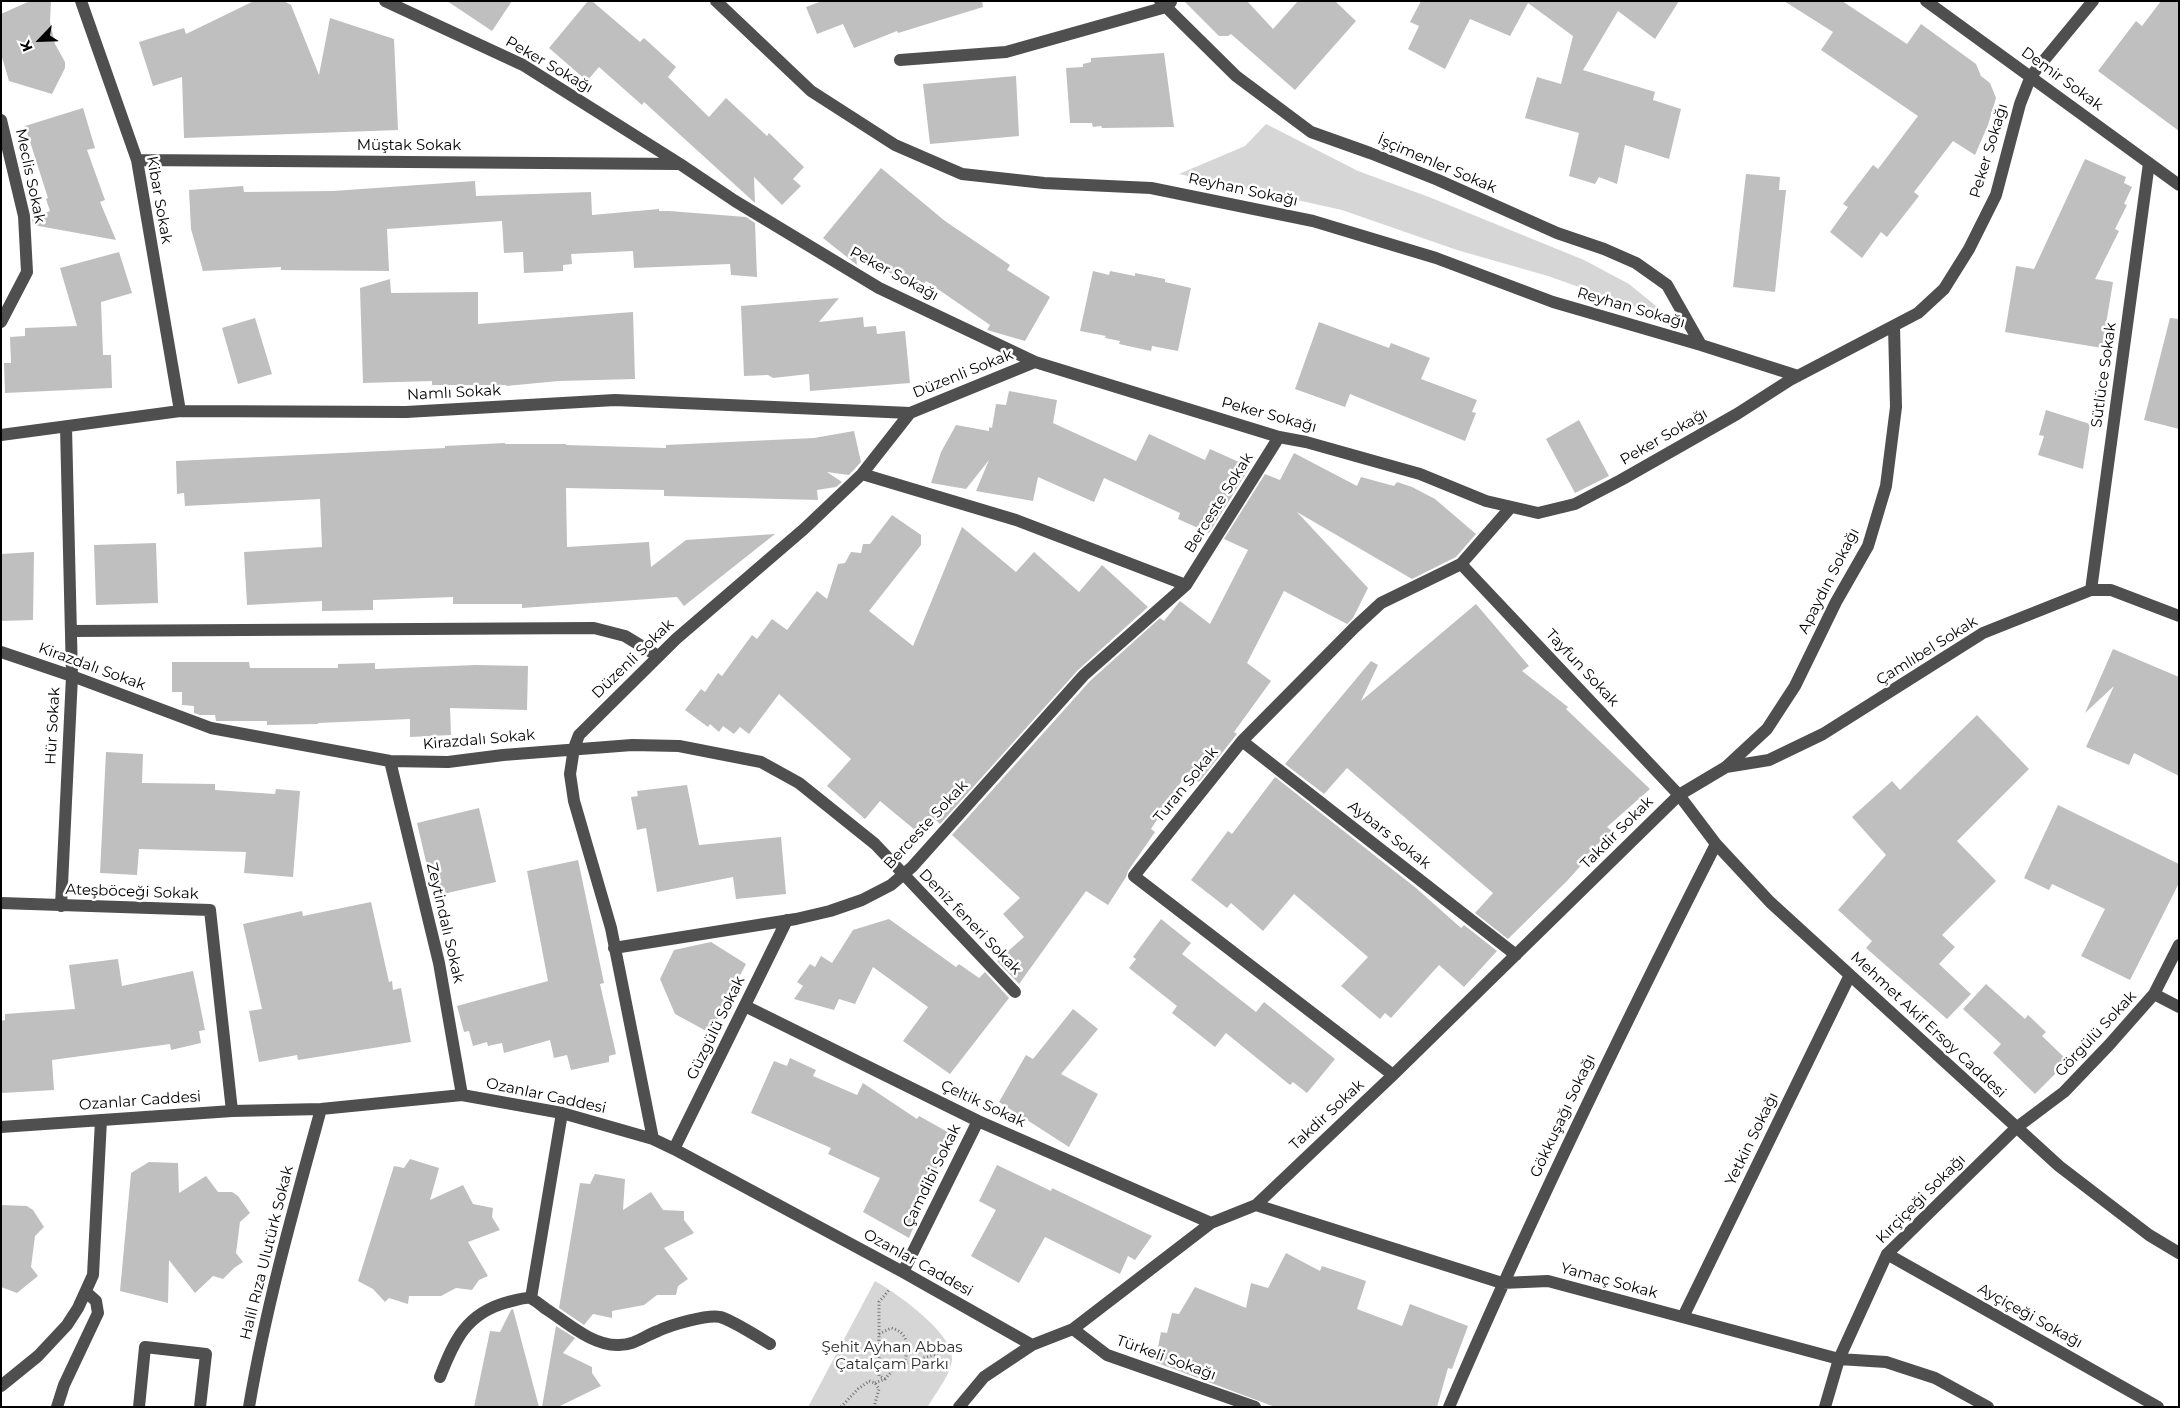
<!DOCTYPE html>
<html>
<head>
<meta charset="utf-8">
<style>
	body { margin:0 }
	#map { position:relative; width:2180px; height:1408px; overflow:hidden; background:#fff; font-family:Montserrat,sans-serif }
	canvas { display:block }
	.frame { position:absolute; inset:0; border:2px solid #000; pointer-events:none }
	.north { position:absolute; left:15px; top:15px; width:50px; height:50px; -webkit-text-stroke:4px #fff; paint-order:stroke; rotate:246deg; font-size:14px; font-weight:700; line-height:20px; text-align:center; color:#000 }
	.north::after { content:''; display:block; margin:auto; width:18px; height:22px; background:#000; clip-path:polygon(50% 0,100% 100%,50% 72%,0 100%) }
</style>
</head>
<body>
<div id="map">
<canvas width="2180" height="1408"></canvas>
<div class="frame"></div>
<div class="north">K</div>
</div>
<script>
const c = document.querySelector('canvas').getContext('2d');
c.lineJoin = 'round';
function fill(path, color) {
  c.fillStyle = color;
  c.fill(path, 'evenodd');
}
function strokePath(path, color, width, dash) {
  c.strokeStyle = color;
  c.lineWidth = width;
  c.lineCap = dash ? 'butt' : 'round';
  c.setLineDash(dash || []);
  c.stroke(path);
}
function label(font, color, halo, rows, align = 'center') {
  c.font = font + ' Montserrat,sans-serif';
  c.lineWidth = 5;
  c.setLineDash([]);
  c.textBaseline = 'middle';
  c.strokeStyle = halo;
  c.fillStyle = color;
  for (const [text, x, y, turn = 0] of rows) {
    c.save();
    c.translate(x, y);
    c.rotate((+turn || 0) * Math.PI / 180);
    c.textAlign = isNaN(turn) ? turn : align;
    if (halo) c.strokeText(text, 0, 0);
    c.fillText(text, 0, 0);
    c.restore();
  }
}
const green = new Path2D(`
	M 1266,124 L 1358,171 L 1429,197 L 1584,260 L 1629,284 L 1661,310 L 1660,316 L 1548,276 L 1457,250 L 1342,210 L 1179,174 L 1245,146 Z
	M 875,1281 C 896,1293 953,1332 952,1359 C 951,1375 935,1393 928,1407 L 808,1407 Z`);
const building = new Path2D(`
	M 30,1 L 51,1 L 50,22 L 55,44 L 65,62 L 65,68 L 52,94 L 9,81 L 1,54 L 1,14 Z
	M 254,1 L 284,1 L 291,5 L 319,75 L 330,18 L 394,39 L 398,130 L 184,138 L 182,77 L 153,86 L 139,42 L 184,28 L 186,34 Z
	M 447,1 L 512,1 L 492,31 Z
	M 588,1 L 592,1 L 640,42 L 644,38 L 676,67 L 668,77 L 709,117 L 726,98 L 767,136 L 769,133 L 804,167 L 793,179 L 801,186 L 782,205 L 754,177 L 755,203 L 644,102 L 642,105 L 599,67 L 587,81 L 549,48 Z
	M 822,1 L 982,1 L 983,7 L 898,33 L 897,31 L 854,48 L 843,24 L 817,34 L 806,7 Z
	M 1184,1 L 1247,1 L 1273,29 L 1298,1 L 1335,1 L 1356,21 L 1295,90 L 1231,34 L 1228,36 L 1219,36 Z
	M 1421,1 L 1679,1 L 1655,39 L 1618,11 L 1583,70 L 1655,92 L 1653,100 L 1681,109 L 1669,159 L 1625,145 L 1617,184 L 1599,177 L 1595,184 L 1569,176 L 1579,133 L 1525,118 L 1537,77 L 1561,84 L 1573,36 L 1528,3 L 1510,36 L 1470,19 L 1445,69 L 1408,49 L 1419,26 L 1410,22 Z
	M 1784,1 L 1842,1 L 1907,44 L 1921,24 L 1976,64 L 1981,76 L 1990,83 L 1996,98 L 1988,125 L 1975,155 L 1953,141 L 1914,192 L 1919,196 L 1887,237 L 1881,232 L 1862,258 L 1830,232 L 1848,207 L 1843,204 L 1860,182 L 1873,165 L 1878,169 L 1918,116 L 1821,50 L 1833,32 Z
	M 2161,1 L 2179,1 L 2179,131 L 2098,71 L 2136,21 L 2142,26 Z
	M 1164,53 L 1174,127 L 1102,128 L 1101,126 L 1093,127 L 1092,123 L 1070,123 L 1066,68 L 1083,67 L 1083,64 L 1091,62 L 1091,58 Z
	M 1016,76 L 1019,136 L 930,144 L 923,84 Z
	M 83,108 L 95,148 L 87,150 L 105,200 L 100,202 L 116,240 L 33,225 L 32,217 L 50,211 L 46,199 L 48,198 L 25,126 Z
	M 2085,159 L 2126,177 L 2124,183 L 2132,187 L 2124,204 L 2127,205 L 2115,229 L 2119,231 L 2095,279 L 2113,282 L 2102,348 L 2005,332 L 2016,266 L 2034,269 Z
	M 881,168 L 945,221 L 1010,265 L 1007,270 L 1050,297 L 1025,341 L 987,330 L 990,325 L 926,281 L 917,294 L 855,246 L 857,265 L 823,238 Z
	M 1746,174 L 1780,177 L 1779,190 L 1786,190 L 1775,292 L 1733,287 Z
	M 475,181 L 476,196 L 591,192 L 592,215 L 659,209 L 659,211 L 669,211 L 746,217 L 755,223 L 757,277 L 731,275 L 730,264 L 634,268 L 633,251 L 571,254 L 572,264 L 563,265 L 563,271 L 524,273 L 523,252 L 504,253 L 502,221 L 387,229 L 389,271 L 281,270 L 281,267 L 203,271 L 191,229 L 189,190 L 243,186 L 244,192 L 333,191 Z
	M 119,252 L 132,293 L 101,302 L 103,355 L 111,355 L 112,388 L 5,393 L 4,363 L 11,363 L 10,337 L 25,336 L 25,328 L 77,326 L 60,268 Z
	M 1093,271 L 1109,275 L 1110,271 L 1135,276 L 1135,273 L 1165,279 L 1165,282 L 1191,288 L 1178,351 L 1152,346 L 1151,351 L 1119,344 L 1120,341 L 1105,338 L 1106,336 L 1080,331 Z
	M 390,279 L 391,293 L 478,292 L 478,324 L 633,312 L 635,379 L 559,381 L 506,386 L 506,385 L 432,385 L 432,381 L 363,383 L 360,288 Z
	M 839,298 L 819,322 L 863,317 L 864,327 L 876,326 L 877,334 L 905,331 L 910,383 L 810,391 L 809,374 L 773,378 L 768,375 L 744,376 L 741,306 Z
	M 255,318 L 272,374 L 238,384 L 222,328 Z
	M 2170,318 L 2179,319 L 2179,429 L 2144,420 Z
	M 1319,322 L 1389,348 L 1391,343 L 1430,358 L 1421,379 L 1477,400 L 1472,412 L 1476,413 L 1465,441 L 1350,394 L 1345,407 L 1295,389 Z
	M 1009,391 L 1057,400 L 1053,423 L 1136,461 L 1149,434 L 1205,460 L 1210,449 L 1250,467 L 1209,533 L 1178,519 L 1180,513 L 1104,478 L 1094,502 L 1038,477 L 1033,501 L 976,491 L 989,460 L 966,489 L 931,483 L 941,452 L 956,425 L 989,431 L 989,427 L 992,428 L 996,404 L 1006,405 Z
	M 2046,410 L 2090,424 L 2083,469 L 2038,455 L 2044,436 L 2039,435 Z
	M 1579,420 L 1609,476 L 1575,493 L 1546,439 Z
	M 854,431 L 861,462 L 849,475 L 827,472 L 842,482 L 836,487 L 817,490 L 818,500 L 664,496 L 664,490 L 566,488 L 567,547 L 649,542 L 651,567 L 686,540 L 775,534 L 684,606 L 677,597 L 522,608 L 522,604 L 453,604 L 453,597 L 373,600 L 373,610 L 322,611 L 322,601 L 247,605 L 244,552 L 322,547 L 320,499 L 185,506 L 184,493 L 177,494 L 176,461 L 445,448 L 445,446 L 505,443 L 505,444 L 566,444 L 566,445 L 666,448 L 666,445 L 814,438 Z
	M 1294,453 L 1357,486 L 1361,477 L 1394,486 L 1397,482 L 1412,487 L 1435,499 L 1476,534 L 1456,557 L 1412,579 L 1297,512 L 1368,588 L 1353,618 L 1347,624 L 1284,591 L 1247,663 L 1271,681 L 1234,732 L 1237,734 L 1199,782 L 1186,774 L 1151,829 L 1155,832 L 1128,871 L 1126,877 L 1108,905 L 1086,891 L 1019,984 L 997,961 L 1024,937 L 1003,914 L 1020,898 L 952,835 L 1090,681 L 1160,618 L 1164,621 L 1180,601 L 1210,624 L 1248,550 L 1224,539 L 1265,474 L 1280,480 Z
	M 892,515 L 921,535 L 921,545 L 869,611 L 913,646 L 962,527 L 1016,572 L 1034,552 L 1079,592 L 1102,565 L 1148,607 L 1078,670 L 940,824 L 935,819 L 921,835 L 880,801 L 865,819 L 827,786 L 851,759 L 779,694 L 749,734 L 740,727 L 734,734 L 723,726 L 719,732 L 710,724 L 708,727 L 685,710 L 701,689 L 705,692 L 718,673 L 722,676 L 752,635 L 757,639 L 772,619 L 787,630 L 817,591 L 827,599 L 838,564 L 845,563 L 851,552 L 861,553 L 863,544 L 870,544 Z
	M 156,543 L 158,603 L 96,605 L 94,545 Z
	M 34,552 L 33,620 L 1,621 L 1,554 Z
	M 1476,604 L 1529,666 L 1522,671 L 1568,707 L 1566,709 L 1650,789 L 1607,827 L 1612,831 L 1567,881 L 1508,939 L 1475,913 L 1493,893 L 1347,768 L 1324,794 L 1285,764 L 1371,661 L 1378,665 L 1361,701 Z
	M 2113,649 L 2179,677 L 2179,776 L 2134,753 L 2129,765 L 2086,747 L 2114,686 L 2085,713 Z
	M 172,662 L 249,662 L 250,668 L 338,668 L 338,664 L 375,663 L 375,669 L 476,665 L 528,666 L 527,710 L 450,708 L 451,735 L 410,737 L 410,719 L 318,723 L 318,724 L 267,725 L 267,721 L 216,721 L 215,715 L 200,715 L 194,713 L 194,706 L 182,705 L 182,692 L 172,692 Z
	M 1977,715 L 2029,769 L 1957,841 L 1996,881 L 1942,935 L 1955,947 L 1939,964 L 1971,994 L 1947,1019 L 1866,948 L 1872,941 L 1838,910 L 1886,855 L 1852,817 L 1892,781 L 1900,790 Z
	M 106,752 L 143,754 L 142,783 L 215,784 L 215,790 L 275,794 L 276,789 L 300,791 L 293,877 L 244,873 L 246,852 L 139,849 L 137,875 L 100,873 Z
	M 1275,777 L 1416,888 L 1461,928 L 1464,925 L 1497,951 L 1464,987 L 1439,965 L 1391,1018 L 1385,1013 L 1380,1019 L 1341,986 L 1368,957 L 1294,894 L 1263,931 L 1231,903 L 1227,908 L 1191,880 L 1228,831 L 1232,834 Z
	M 687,785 L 699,845 L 781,837 L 786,894 L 736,899 L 733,877 L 657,892 L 646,828 L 637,830 L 631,797 L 638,796 L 637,791 Z
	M 2058,805 L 2179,864 L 2179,883 L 2130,980 L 2081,956 L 2105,909 L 2052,884 L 2049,890 L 2024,878 Z
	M 479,808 L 496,882 L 434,896 L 417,823 Z
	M 578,860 L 604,983 L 600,984 L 616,1054 L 609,1056 L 609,1062 L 571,1070 L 567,1055 L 554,1058 L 550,1040 L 504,1053 L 502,1043 L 488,1046 L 487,1042 L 473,1046 L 469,1031 L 464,1032 L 457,1006 L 548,981 L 527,871 Z
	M 371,902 L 389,982 L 392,981 L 393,990 L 401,988 L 411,1042 L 298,1060 L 297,1055 L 259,1062 L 249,1011 L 262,1009 L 243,924 L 302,911 L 303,916 Z
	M 889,919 L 956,967 L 959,964 L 979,978 L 985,972 L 1009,998 L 950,1074 L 903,1041 L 928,1007 L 873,967 L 855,1004 L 839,999 L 834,1010 L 794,999 L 803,986 L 797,982 L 810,964 L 815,967 L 821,956 L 832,963 L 853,930 Z
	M 1161,919 L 1191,943 L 1182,954 L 1256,1012 L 1264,1002 L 1335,1059 L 1307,1093 L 1293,1082 L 1290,1085 L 1226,1033 L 1215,1047 L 1172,1013 L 1177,1006 L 1129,968 L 1136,959 L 1133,957 Z
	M 711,942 L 746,964 L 710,1033 L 675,1014 L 660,979 L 674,950 Z
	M 118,959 L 122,986 L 193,971 L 205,1030 L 199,1031 L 201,1043 L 171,1050 L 170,1044 L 52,1060 L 54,1090 L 2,1093 L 1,1021 L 5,1020 L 5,1014 L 75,1009 L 69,965 Z
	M 1986,984 L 2025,1019 L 2028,1015 L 2046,1032 L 2042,1036 L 2068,1061 L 2035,1094 L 1993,1053 L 2001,1044 L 1963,1009 Z
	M 1073,1009 L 1098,1029 L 1061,1074 L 1098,1094 L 1069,1147 L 999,1102 L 1026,1055 L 1033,1059 Z
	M 790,1058 L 816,1070 L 813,1076 L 857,1095 L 863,1083 L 917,1119 L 919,1116 L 953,1135 L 928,1186 L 930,1187 L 909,1238 L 863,1212 L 880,1178 L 828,1154 L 831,1148 L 751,1113 L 774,1061 L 787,1066 Z
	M 410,1159 L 439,1168 L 430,1200 L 463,1185 L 473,1204 L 493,1208 L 492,1217 L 500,1230 L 468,1242 L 488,1276 L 479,1280 L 472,1290 L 456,1288 L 441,1296 L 409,1296 L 408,1304 L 389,1298 L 385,1302 L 373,1289 L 358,1281 L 394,1166 L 404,1168 Z
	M 149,1162 L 178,1163 L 179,1193 L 206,1176 L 218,1192 L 232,1192 L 238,1196 L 250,1213 L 240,1222 L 236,1253 L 243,1262 L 234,1268 L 223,1279 L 213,1276 L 195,1293 L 169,1260 L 168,1303 L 120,1291 L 131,1173 Z
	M 997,1165 L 1051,1191 L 1052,1188 L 1152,1236 L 1135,1260 L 1128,1256 L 1120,1274 L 1045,1237 L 1019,1283 L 971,1256 L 996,1210 L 979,1201 Z
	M 595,1174 L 625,1179 L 623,1210 L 651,1192 L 663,1210 L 684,1211 L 684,1220 L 694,1233 L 664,1248 L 688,1279 L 678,1286 L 676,1295 L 657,1295 L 644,1305 L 612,1311 L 612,1318 L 593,1314 L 584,1325 L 559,1308 L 580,1183 L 590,1184 Z
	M 1,1205 L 27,1206 L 33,1210 L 44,1227 L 35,1236 L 31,1267 L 38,1276 L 17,1293 L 1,1287 Z
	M 1286,1253 L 1320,1271 L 1322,1266 L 1366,1281 L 1357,1309 L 1402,1326 L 1410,1304 L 1468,1326 L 1452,1369 L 1448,1368 L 1437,1407 L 1275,1407 L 1155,1362 L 1161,1332 L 1167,1333 L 1172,1313 L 1179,1314 L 1195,1287 L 1246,1308 L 1251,1283 L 1268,1288 Z
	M 513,1309 L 539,1407 L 474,1407 L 490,1331 L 500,1332 L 511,1310 Z
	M 556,1326 L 575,1338 L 563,1353 L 592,1367 L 592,1373 L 601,1386 L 558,1407 L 542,1407 Z`);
const path = new Path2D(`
	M 879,1334 L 891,1328 C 909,1332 909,1348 904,1363
	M 885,1379 L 879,1376 L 879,1302 L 889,1290
	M 875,1383 L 885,1379 L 894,1369 L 904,1364 L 956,1348
	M 841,1407 L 858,1389 L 869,1381 L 875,1383 L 879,1389 L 874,1407`);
const minor = new Path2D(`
	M 81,1 L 137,160 L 180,411
	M 385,1 L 523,65 L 680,164 L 735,201 L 879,288 L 1035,362 L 1279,437 L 1306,442 L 1420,474 L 1486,501 L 1538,513 L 1575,504 L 1621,480 L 1737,414 L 1790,380 L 1918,313 L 1944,289 L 1969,249 L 1996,195 L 2020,104 L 2031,76 L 2093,1
	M 716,1 L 811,91 L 895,145 L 962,174 L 1044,183 L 1151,188 L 1313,221 L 1436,258 L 1553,302 L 1701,345 L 1798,376
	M 1160,1 L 1236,76 L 1311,132 L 1370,153 L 1438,180 L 1557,233 L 1604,249 L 1636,263 L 1667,285 L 1701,345
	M 1926,1 L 2179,185
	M 900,60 L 1006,52 L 1166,7 L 1171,2
	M 1,120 L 24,216 L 27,272 L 1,322
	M 137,160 L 680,164
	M 1,435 L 180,411 L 406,412 L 615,400 L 910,413
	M 862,474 L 1016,520 L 1186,585
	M 1461,564 L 1679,795 L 1716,844 L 1770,902 L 2059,1166 L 2149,1235 L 2179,1253
	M 2091,590 L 2149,163
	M 71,631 L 594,628 L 625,636 L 658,656
	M 1,652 L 72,676 L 211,728 L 390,761 L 448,762 L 503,755 L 632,745 L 679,746 L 761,762 L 799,783 L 875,844 L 1015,992
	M 1242,741 L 1516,955
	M 390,761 L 439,963 L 462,1095
	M 1726,767 L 1769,760 L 1823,734 L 1983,633 L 2091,590 L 2111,590 L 2179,616
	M 1,903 L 210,910 L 232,1111
	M 61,906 L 72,676 L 66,427
	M 614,948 L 796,919 L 830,911 L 862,900 L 891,885 L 912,867 L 1084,675 L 1186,585 L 1279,437
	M 2154,994 L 2179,1007
	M 745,1006 L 978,1121 L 1211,1223
	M 1393,1075 L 1134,876 L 1242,741 L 1355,627 L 1381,603 L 1461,564 L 1511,507
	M 1,1127 L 232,1111 L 321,1109 L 462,1095 L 562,1113 L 653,1139 L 674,1149 L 903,1272 L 1032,1345
	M 653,1139 L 611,928 L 574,801 L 570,774 L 574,748 L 579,735 L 676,639 L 804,529 L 862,474 L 910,413 L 1035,362
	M 674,1149 L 787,920
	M 1256,1205 L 1502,1283 L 1548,1281 L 1839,1359 L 1886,1362 L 1935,1378 L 1988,1407
	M 1887,1254 L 2158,1407
	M 903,1272 L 978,1121
	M 531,1298 L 562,1113
	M 1683,1317 L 1850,975
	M 1073,1329 L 1107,1355 L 1255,1407
	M 440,1377 C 454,1341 466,1313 508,1302 C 514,1301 524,1297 530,1298 C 535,1300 542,1306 546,1309 C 568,1323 592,1346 619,1345 C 635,1345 644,1336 658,1331 C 670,1325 708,1314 720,1317 C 730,1319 760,1338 770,1344
	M 1,1386 L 38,1356 L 67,1325 L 78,1308 L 93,1275 L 101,1120
	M 57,1407 L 64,1385 L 98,1313 L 96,1301 L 86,1292
	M 139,1407 L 145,1347 L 206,1354 L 200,1407
	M 249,1407 C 266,1306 294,1207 321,1109
	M 959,1407 L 984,1377 L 1032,1345 L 1073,1329 L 1211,1223 L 1256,1205 L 1393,1075 L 1679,795 L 1726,767 L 1767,729 L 1795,686 L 1836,602 L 1868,546 L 1886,486 L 1896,407 L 1894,326
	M 1449,1407 C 1531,1216 1622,1029 1716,844
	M 1825,1407 L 1839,1359 L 1887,1254 L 2016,1128 L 2064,1092 L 2109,1045 L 2154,994 L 2179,945`);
const streetNames = [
	["Peker Sokağı",549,65,30],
	["Demir Sokak",2062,79,36],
	["Müştak Sokak",409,146],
	["Peker Sokağı",1989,151,-73],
	["İşçimenler Sokak",1437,164,23],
	["Meclis Sokak",30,176,78],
	["Reyhan Sokağı",1243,190,12],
	["Kibar Sokak",159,200,80],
	["Peker Sokağı",894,274,28],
	["Reyhan Sokağı",1631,308,16],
	["Düzenli Sokak",963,374,-22],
	["Sütlüce Sokak",2104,375,-82],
	["Namlı Sokak",454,393,-3],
	["Peker Sokağı",1269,415,15],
	["Peker Sokağı",1664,437,-30],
	["Berceste Sokak",1219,503,-58],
	["Apaydın Sokağı",1829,581,-63],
	["Çamlıbel Sokak",1927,651,-32],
	["Düzenli Sokak",633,659,-44],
	["Kirazdalı Sokak",92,667,20],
	["Tayfun Sokak",1582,668,47],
	["Hür Sokak",53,726,-87],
	["Kirazdalı Sokak",479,740,-5],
	["Turan Sokak",1186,785,-51],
	["Berceste Sokak",926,825,-47],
	["Takdir Sokak",1617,833,-45],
	["Aybars Sokak",1389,835,38],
	["Ateşböceği Sokak",132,892,2],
	["Deniz feneri Sokak",970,922,46],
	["Zeytindalı Sokak",445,923,77],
	["Mehmet Akif Ersoy Caddesi",1928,1025,43],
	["Güzgülü Sokak",716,1028,-64],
	["Görgülü Sokak",2096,1034,-47],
	["Ozanlar Caddesi",546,1096,12],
	["Ozanlar Caddesi",140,1101,-4],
	["Çeltik Sokak",983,1104,25],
	["Takdir Sokak",1327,1115,-43],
	["Gökkuşağı Sokağı",1563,1116,-65],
	["Yetkin Sokağı",1752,1139,-64],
	["Çamdibi Sokak",932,1176,-64],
	["Kırçiçeği Sokağı",1921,1199,-45],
	["Halil Rıza Ulutürk Sokak",267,1253,-76],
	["Ozanlar Caddesi",918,1263,29],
	["Yamaç Sokak",1609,1281,15],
	["Ayçiçeği Sokağı",2030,1316,29],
	["Türkeli Sokağı",1166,1358,20]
];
const parkNames = [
	["Şehit Ayhan Abbas",892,1348],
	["Çatalçam Parkı",892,1365]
];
fill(green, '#d6d6d6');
fill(building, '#bfbfbf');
strokePath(path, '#717171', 3, [1, 2.5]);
strokePath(minor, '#4f4f4f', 12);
label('15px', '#000', '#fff', streetNames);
label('15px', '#2d2d2d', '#fff', parkNames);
</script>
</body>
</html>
